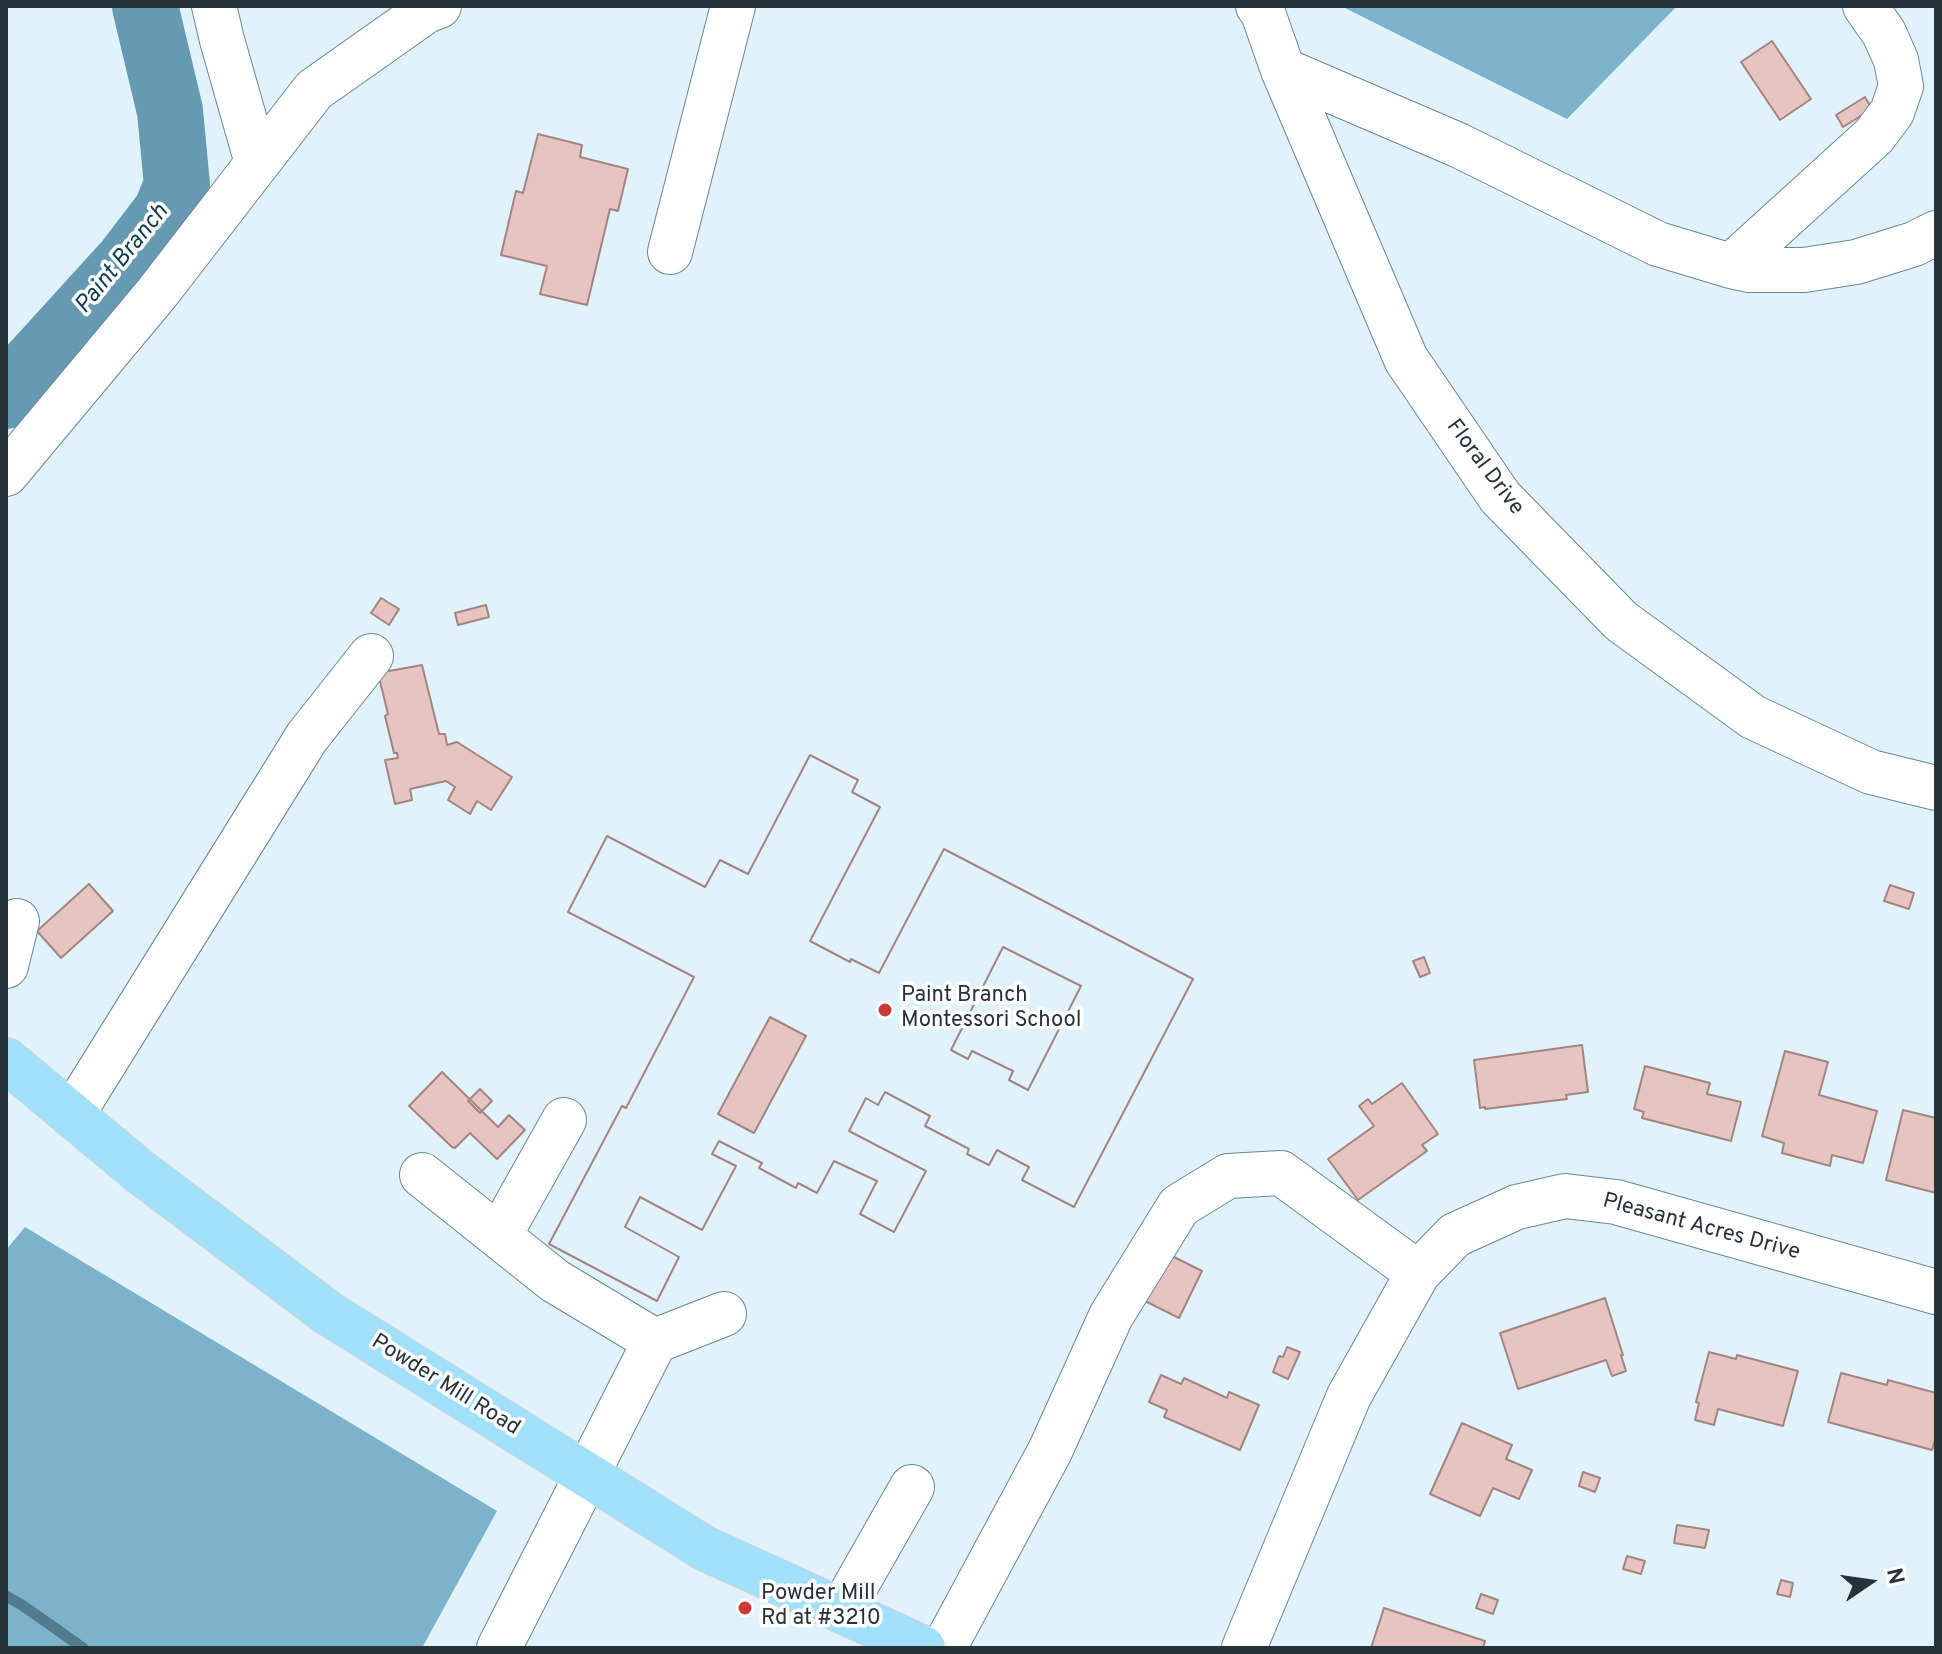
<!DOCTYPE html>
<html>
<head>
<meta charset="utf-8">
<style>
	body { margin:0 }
	#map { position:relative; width:1942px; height:1654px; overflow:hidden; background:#e0f3fc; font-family:Overpass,sans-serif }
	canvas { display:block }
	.frame { position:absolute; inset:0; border:8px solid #263338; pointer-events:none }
	.north { position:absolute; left:1830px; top:1542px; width:80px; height:80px; -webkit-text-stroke:6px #fff; paint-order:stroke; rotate:77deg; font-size:22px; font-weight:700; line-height:32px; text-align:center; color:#263338 }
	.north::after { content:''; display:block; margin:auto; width:28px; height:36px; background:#263338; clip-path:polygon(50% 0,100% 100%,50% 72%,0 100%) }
</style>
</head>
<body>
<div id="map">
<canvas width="1942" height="1654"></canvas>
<div class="frame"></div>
<div class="north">N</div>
</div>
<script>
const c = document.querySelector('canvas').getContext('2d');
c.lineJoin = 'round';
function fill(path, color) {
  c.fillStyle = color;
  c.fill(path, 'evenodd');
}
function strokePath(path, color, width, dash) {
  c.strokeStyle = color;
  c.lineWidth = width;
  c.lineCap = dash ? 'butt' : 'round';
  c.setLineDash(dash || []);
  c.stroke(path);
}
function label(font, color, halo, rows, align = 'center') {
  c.font = font + ' Overpass,sans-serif';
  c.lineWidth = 7;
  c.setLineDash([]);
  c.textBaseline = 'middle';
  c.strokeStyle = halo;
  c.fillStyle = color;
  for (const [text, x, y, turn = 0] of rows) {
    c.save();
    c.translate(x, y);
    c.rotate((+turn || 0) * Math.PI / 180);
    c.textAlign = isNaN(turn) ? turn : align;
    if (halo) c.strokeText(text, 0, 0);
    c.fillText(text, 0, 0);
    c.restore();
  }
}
const forest = new Path2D(`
	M 1341,6 L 1677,6 L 1567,119 Z
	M 25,1227 L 497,1511 L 422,1648 L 6,1648 L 6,1250 Z`);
const stream = new Path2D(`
	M 6,1596 L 22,1605 L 83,1648`);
const river = new Path2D(`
	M 6,396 L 127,263 L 166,212 L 177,185 L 170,111 L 145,6`);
const building = new Path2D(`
	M 1772,41 L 1811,99 L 1780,120 L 1741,62 Z
	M 1865,97 L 1872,109 L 1843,127 L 1836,115 Z
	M 538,134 L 582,145 L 580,157 L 628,169 L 618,211 L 610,209 L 587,305 L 540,294 L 547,266 L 501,255 L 516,191 L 523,193 Z
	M 381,598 L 399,609 L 389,625 L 371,613 Z
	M 486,605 L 489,617 L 458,625 L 455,613 Z
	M 422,665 L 439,734 L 445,734 L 447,745 L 457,742 L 512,777 L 491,810 L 477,801 L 470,814 L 448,800 L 455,787 L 446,781 L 410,789 L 412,800 L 395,804 L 385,760 L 398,758 L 397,753 L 394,753 L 385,716 L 388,714 L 378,673 Z
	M 810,755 L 858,780 L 852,792 L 880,807 L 810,941 L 850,962 L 851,959 L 879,973 L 944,849 L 1193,979 L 1074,1207 L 1022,1180 L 1029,1167 L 997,1150 L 989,1165 L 967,1154 L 969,1149 L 925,1126 L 930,1116 L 885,1092 L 878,1105 L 866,1098 L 849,1131 L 926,1171 L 894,1232 L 860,1214 L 877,1181 L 834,1161 L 817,1193 L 798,1183 L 796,1188 L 759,1168 L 762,1163 L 719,1141 L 712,1154 L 736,1166 L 702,1230 L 640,1197 L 625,1227 L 679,1257 L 657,1301 L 549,1244 L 622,1106 L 626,1108 L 694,977 L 568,912 L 607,836 L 705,887 L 720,860 L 748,874 ZM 1003,947 L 1081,986 L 1028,1090 L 1009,1080 L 1013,1071 L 972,1051 L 968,1059 L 951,1050 ZM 770,1017 L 806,1036 L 754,1133 L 718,1114 Z
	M 810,755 L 858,780 L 852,792 L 880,807 L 810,941 L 850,962 L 851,959 L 879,973 L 944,849 L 1193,979 L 1074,1207 L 1022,1180 L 1029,1167 L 997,1150 L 989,1165 L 967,1154 L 969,1149 L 925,1126 L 930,1116 L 885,1092 L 878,1105 L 866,1098 L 849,1131 L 926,1171 L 894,1232 L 860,1214 L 877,1181 L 834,1161 L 817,1193 L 798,1183 L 796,1188 L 759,1168 L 762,1163 L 719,1141 L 712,1154 L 736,1166 L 702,1230 L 640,1197 L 625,1227 L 679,1257 L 657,1301 L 549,1244 L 622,1106 L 626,1108 L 694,977 L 568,912 L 607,836 L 705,887 L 720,860 L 748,874 Z
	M 89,884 L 113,911 L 61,958 L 37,931 Z
	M 1890,885 L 1914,893 L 1909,909 L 1884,901 Z
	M 1003,947 L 1081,986 L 1028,1090 L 1009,1080 L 1013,1071 L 972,1051 L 968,1059 L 951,1050 Z
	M 1424,957 L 1430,973 L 1420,977 L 1413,961 Z
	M 1582,1045 L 1588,1092 L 1566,1095 L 1567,1099 L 1485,1109 L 1485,1107 L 1480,1108 L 1474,1060 Z
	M 1785,1051 L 1828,1062 L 1819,1095 L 1877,1111 L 1863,1163 L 1832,1155 L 1830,1166 L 1782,1153 L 1784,1143 L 1762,1136 Z
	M 1645,1066 L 1710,1083 L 1707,1094 L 1741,1102 L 1731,1141 L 1642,1118 L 1644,1112 L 1634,1109 Z
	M 442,1072 L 498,1127 L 509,1115 L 525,1130 L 497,1159 L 470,1133 L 455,1148 L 452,1147 L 409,1106 Z
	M 1402,1083 L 1438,1134 L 1422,1145 L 1427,1151 L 1358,1200 L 1328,1159 L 1374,1126 L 1359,1106 L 1368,1099 L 1372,1104 Z
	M 480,1089 L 492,1101 L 480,1113 L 468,1101 Z
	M 1903,1110 L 1936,1118 L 1936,1193 L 1886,1180 Z
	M 1168,1254 L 1202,1271 L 1179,1318 L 1145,1301 Z
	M 1605,1298 L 1623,1355 L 1621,1355 L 1626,1371 L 1612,1376 L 1606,1360 L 1518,1389 L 1500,1333 Z
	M 1287,1347 L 1300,1352 L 1288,1379 L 1273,1372 L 1279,1356 L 1283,1357 Z
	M 1709,1352 L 1736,1359 L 1737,1355 L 1798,1371 L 1783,1426 L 1718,1409 L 1714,1425 L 1695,1420 L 1699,1403 L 1696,1402 Z
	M 1841,1373 L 1887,1385 L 1888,1380 L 1936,1393 L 1936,1436 L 1932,1450 L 1828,1422 Z
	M 1161,1375 L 1181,1384 L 1184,1378 L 1227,1398 L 1229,1392 L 1259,1405 L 1240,1450 L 1164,1417 L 1167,1410 L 1149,1402 Z
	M 1462,1423 L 1512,1445 L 1506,1459 L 1532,1470 L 1519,1499 L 1493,1488 L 1480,1516 L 1430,1494 Z
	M 1583,1472 L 1600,1478 L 1595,1492 L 1579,1486 Z
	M 1677,1525 L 1709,1530 L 1705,1548 L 1674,1543 Z
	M 1627,1556 L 1645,1561 L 1641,1574 L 1623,1569 Z
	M 1781,1580 L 1793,1583 L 1790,1597 L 1777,1594 Z
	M 1481,1594 L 1498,1600 L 1493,1614 L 1476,1608 Z
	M 1384,1608 L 1485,1641 L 1483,1648 L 1371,1648 Z`);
const minor = new Path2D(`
	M 214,6 L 222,40 L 257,163
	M 1258,6 L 1263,13 L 1283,70 L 1406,359 L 1500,497 L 1621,621 L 1753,717 L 1871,772 L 1936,788
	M 1283,70 L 1458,145 L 1658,244 L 1731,266 L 1749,270 L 1804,270 L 1856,262 L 1914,244 L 1936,233
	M 670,252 L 733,6
	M 1731,266 L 1874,136 L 1892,112 L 1901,86 L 1896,60 L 1884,33 L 1865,6
	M 6,474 L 157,293 L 314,90 L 426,11 L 439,6
	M 6,966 L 17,921
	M 72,1115 L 307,737 L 371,656
	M 422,1175 L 555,1281 L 655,1341
	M 499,1236 L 564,1120
	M 842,1610 L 912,1487
	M 499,1648 L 655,1341 L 724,1314
	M 944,1648 L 1050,1451 L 1111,1316 L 1179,1206 L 1228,1176 L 1281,1173 L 1418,1273
	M 1244,1648 L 1349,1396 L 1418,1273 L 1455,1235 L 1517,1207 L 1565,1196 L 1616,1202 L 1936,1292`);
const major = new Path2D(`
	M 6,1060 L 139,1171 L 328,1313 L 704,1548 L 923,1648`);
const markers = [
	[885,1010,8,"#c93b37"],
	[745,1608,8,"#c93b37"]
];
const streetNames = [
	["Floral Drive",1484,468,53],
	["Pleasant Acres Drive",1701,1228,15],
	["Powder Mill Road",445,1386,32]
];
const poiNames = [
	["Paint Branch",901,997],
	["Montessori School",901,1022],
	["Powder Mill",761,1595],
	["Rd at #3210",761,1620]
];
const waterNames = [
	["Paint Branch",123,260,-51]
];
fill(forest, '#7cb2ca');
strokePath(stream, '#527b8d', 11);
strokePath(river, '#659ab2', 66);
fill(building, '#e6c4c0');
strokePath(building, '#a48481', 2);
strokePath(minor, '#698795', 46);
strokePath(major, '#cfd2d3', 46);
strokePath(minor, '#fff', 44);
strokePath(major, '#a0e0fb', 44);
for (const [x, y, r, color] of markers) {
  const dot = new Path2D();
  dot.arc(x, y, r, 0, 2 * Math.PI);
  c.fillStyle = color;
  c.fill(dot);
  strokePath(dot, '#fff', 3);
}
label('22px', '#263338', '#fff', streetNames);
label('22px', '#263338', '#fff', poiNames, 'left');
label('italic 24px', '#0c3c4e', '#fff', waterNames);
</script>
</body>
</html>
